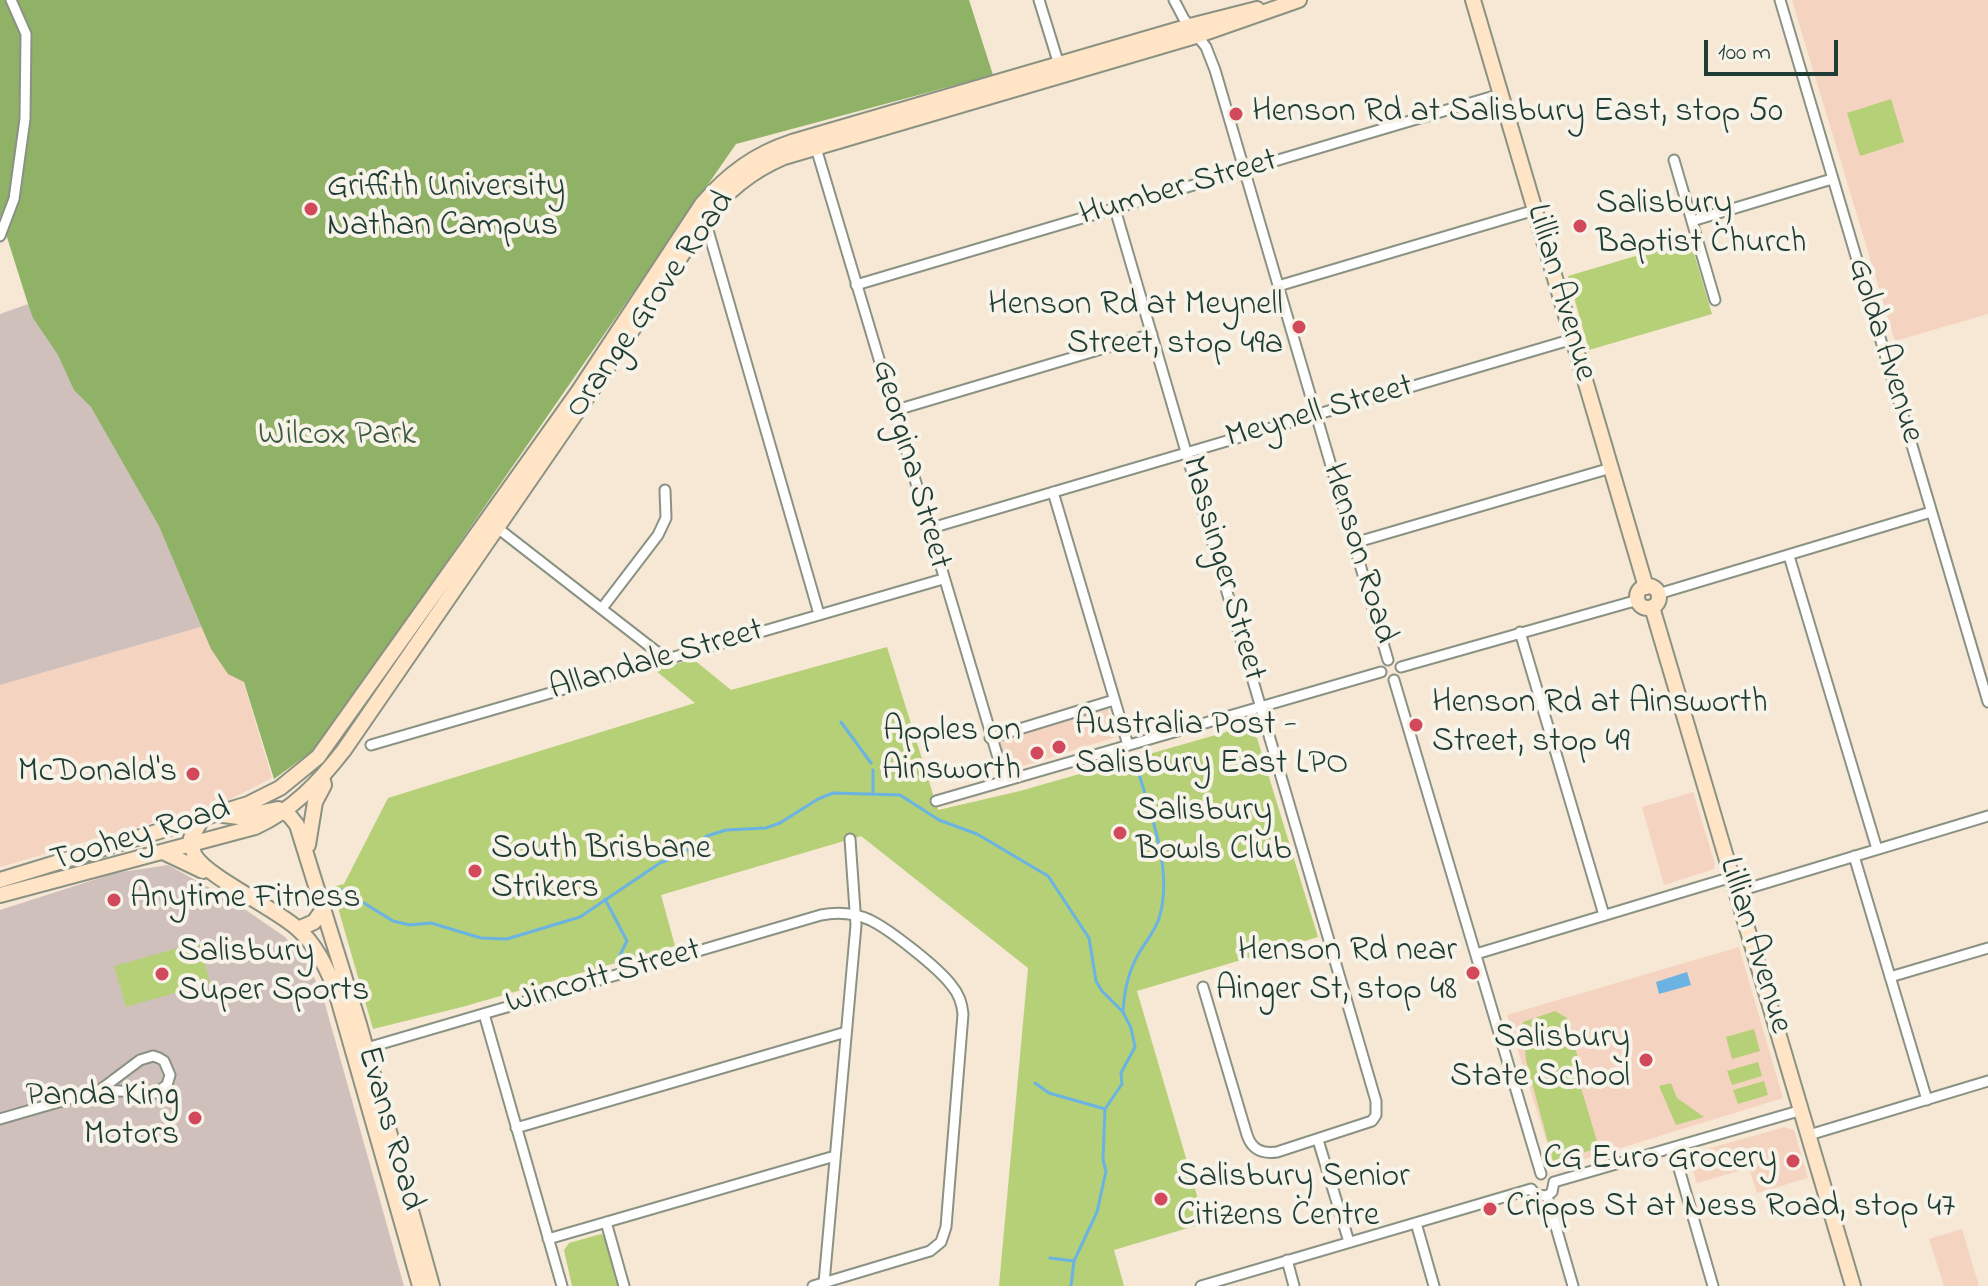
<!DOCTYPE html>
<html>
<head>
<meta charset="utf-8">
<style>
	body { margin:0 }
	#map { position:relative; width:1988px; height:1286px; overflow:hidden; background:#f6e8d4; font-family:"Indie Flower",sans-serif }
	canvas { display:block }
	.scale { position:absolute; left:1704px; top:40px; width:134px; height:36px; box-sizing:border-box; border:4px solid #1f3d34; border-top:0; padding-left:10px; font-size:24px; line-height:28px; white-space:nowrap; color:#1f3d34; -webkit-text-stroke:6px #f7f3e8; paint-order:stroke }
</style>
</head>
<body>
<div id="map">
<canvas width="1988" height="1286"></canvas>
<div class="scale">100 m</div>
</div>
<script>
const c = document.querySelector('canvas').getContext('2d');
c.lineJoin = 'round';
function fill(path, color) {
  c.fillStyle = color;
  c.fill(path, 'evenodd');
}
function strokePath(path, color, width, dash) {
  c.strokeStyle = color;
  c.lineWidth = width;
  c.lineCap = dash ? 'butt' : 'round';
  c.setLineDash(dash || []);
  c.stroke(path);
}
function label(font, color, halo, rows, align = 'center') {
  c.font = font + ' "Indie Flower",sans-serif';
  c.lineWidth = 8;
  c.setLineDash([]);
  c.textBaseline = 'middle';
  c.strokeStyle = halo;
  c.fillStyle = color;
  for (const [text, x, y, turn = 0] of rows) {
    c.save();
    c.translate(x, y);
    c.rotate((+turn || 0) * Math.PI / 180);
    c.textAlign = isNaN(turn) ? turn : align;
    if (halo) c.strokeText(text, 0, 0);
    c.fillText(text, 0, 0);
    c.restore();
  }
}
const built = new Path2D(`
	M 1792,0 L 1988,0 L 1988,314 L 1895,341 Z
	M 225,620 L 272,778 L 227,801 L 0,867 L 0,685 Z
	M 1107,707 L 1116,737 L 1011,770 L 1007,766 L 1000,742 L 1005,736 Z
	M 1693,792 L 1715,864 L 1714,869 L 1664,885 L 1642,807 Z
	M 1739,947 L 1783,1098 L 1559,1167 L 1554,1166 L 1507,1015 Z
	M 1785,1127 L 1794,1130 L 1808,1178 L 1757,1193 L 1749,1168 L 1697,1183 L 1689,1160 L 1696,1152 Z
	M 1962,1229 L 1979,1286 L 1944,1286 L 1929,1239 Z`);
const industrial = new Path2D(`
	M 28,304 L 225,620 L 0,685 L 0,314 Z
	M 168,865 L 230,899 L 285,937 L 308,964 L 323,997 L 404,1286 L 0,1286 L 0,910 L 115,873 Z`);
const green = new Path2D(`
	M 1891,99 L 1904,142 L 1860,156 L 1847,113 Z
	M 1690,240 L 1712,314 L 1589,350 L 1568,276 Z
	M 887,647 L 938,810 L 1020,791 L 1240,728 L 1248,729 L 1257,738 L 1318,937 L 1137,991 L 1205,1223 L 1114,1250 L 1124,1286 L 999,1286 L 1028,968 L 861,836 L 661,895 L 675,946 L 462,1007 L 373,1029 L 332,887 L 344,884 L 388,798 L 695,703 L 655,670 L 693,659 L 731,690 Z
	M 199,942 L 210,983 L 126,1007 L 114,966 Z
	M 1555,1011 L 1567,1018 L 1581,1069 L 1576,1071 L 1599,1148 L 1553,1161 L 1526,1060 L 1523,1022 Z
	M 1754,1029 L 1760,1051 L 1732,1059 L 1726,1037 Z
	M 1758,1062 L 1762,1076 L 1732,1085 L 1727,1071 Z
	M 1764,1081 L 1768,1095 L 1738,1104 L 1733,1090 Z
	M 1671,1083 L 1677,1098 L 1704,1117 L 1676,1125 L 1659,1086 Z
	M 601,1234 L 605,1236 L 619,1286 L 572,1286 L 564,1250 L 569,1243 Z`);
const forest = new Path2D(`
	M 0,0 L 969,0 L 993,75 L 736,144 L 318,747 L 274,779 L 244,682 L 228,674 L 211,649 L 159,526 L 91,407 L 74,390 L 58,355 L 33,318 L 28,304 L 0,215 Z`);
const water = new Path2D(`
	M 1687,972 L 1691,985 L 1659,994 L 1656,982 Z`);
const stream = new Path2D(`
	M 841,722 L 871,763
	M 873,794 L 873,770
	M 334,891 L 343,890 L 393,921 L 410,925 L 431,923 L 481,938 L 507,939 L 580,917 L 660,863 L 680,855 L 707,836 L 726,830 L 766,828 L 780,823 L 818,799 L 833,793 L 900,795 L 939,820 L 977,834 L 1048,876 L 1089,938 L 1096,981 L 1102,991 L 1123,1012 L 1131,1028 L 1135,1047 L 1121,1073 L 1122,1084 L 1105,1109 L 1103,1160 L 1106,1171 L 1097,1212 L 1074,1261 L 1071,1286
	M 605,899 L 627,941 L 616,963
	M 1123,1012 C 1124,990 1128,972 1139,953 C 1146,941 1157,929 1160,915 C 1173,867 1149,810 1136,764
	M 1035,1083 L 1049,1093 L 1105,1109
	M 1050,1258 L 1074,1261`);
const street = new Path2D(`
	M 1039,0 L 1060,68
	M 1174,0 L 1184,19 L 1206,47 L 1215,70 L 1388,660
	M 1780,0 L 1988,702
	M 816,148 L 1005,781
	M 1674,160 L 1715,300
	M 1115,209 L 1376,1101 L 1376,1115 L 1372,1121 L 1277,1152 C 1262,1154 1252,1150 1247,1135 L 1203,987
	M 705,220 L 819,614
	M 1692,221 L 1832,179
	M 0,236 L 14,199 L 25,119 L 26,34 L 11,0
	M 856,285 L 1501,94
	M 1278,286 L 1535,210
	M 893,411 L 1152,334
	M 1053,492 L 1128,745
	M 495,526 L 666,659
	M 928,529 L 1573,339
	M 1354,543 L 1611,468
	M 1789,556 L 1877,849
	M 1658,594 L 1931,512
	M 603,607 L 658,535 L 666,518 L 665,490
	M 1520,632 L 1604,915
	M 1401,667 L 1638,600
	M 1394,680 L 1541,1174
	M 990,738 L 1114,700
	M 371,745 L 943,579
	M 936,801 L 1381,672
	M 1854,856 L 1927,1100
	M 1736,892 L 1988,816
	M 1476,954 L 1732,877
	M 1890,977 L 1988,948
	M 484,1014 L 562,1286
	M 360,1050 L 821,915 C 837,912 854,913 870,920 C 889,929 939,968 952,986 C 959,994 962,1003 963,1014 L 946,1227 L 941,1242 L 930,1251 L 813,1286
	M 0,1119 L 100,1090 L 156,1093 L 167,1085 L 170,1075 L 164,1061 L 159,1058 L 153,1056 L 140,1060 L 100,1090
	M 516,1128 L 846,1032
	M 1809,1135 L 1988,1081
	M 1318,1140 L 1349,1242
	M 1673,1148 L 1713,1286
	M 1554,1182 L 1802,1110
	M 1531,1189 L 1536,1195 L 1547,1196 L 1552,1192 L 1554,1182
	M 1547,1196 L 1573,1286
	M 606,1222 L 624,1286
	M 1416,1223 L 1434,1286
	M 548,1239 L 835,1156
	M 1287,1260 L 1294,1286
	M 824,1283 L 856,925 L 850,839
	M 1201,1286 L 1531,1189`);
const secondary = new Path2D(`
	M 1473,0 L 1646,587
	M1637 597a11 11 0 1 1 22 0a11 11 0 1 1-22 0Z
	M 1652,607 L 1853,1286
	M 223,815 L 239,817 L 278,809 L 289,815 L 297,825 L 359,1024 L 432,1286
	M 202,819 L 191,838 C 192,844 192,850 195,856 C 209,878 275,908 298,929 C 316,945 326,967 335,988 L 420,1286
	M 308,845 L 315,802 L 324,785 L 322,777
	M 163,852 L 203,871
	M 0,880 L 248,804 L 280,788 L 318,757 L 578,392 L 702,204 C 728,174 755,154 792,142 L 1190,26 L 1257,9
	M 0,895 L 255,827 C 293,810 319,782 344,750 L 607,368 L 705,220 C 726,191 751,171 784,157 L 1199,35 L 1299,0
	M 298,929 L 314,922 L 324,908`);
const markers = [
	[1236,114,8,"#d1495b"],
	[311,209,8,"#d1495b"],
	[1580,226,8,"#d1495b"],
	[1299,327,8,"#d1495b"],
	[1416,725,8,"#d1495b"],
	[1059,747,8,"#d1495b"],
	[1037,753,8,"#d1495b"],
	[193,774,8,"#d1495b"],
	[1120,833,8,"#d1495b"],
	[475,871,8,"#d1495b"],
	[114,900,8,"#d1495b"],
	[1473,973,8,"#d1495b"],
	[162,974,8,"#d1495b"],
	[1646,1060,8,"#d1495b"],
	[195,1118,8,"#d1495b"],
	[1793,1161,8,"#d1495b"],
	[1161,1199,8,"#d1495b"],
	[1490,1209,8,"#d1495b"]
];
const poiNames = [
	["Henson Rd at Salisbury East, stop 50",1252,114],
	["Griffith University",327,189],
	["Nathan Campus",327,228],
	["Salisbury",1596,206],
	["Baptist Church",1596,245],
	["Henson Rd at Meynell",1283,307,"right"],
	["Street, stop 49a",1283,346,"right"],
	["Henson Rd at Ainsworth",1432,705],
	["Street, stop 49",1432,744],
	["Australia Post -",1075,727],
	["Salisbury East LPO",1075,766],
	["Apples on",1021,733,"right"],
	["Ainsworth",1021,772,"right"],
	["McDonald's",177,774,"right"],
	["Salisbury",1136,813],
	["Bowls Club",1136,852],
	["South Brisbane",491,851],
	["Strikers",491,890],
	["Anytime Fitness",130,900],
	["Henson Rd near",1457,953,"right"],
	["Ainger St, stop 48",1457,992,"right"],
	["Salisbury",178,954],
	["Super Sports",178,993],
	["Salisbury",1630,1040,"right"],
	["State School",1630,1079,"right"],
	["Panda King",179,1098,"right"],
	["Motors",179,1137,"right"],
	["CG Euro Grocery",1777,1161,"right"],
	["Salisbury Senior",1177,1179],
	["Citizens Centre",1177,1218],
	["Cripps St at Ness Road, stop 47",1506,1209]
];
const streetNames = [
	["Humber Street",1179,190,-16],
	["Lillian Avenue",1559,293,74],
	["Orange Grove Road",652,306,-55],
	["Golda Avenue",1883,351,73],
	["Meynell Street",1320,414,-16],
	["Georgina Street",909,465,74],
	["Henson Road",1357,554,73],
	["Massinger Street",1221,569,74],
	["Allandale Street",657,662,-16],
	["Toohey Road",141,837,-17],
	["Lillian Avenue",1753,946,73],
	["Wincott Street",604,979,-16],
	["Evans Road",388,1129,74]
];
const parkNames = [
	["Wilcox Park",337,437]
];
fill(built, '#f4d3c0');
fill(industrial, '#d0c0bc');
fill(green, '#b5d076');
fill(forest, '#90b267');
fill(water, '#6bb3e3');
strokePath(stream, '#6bb3e3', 3);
strokePath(street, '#8a9284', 13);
strokePath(secondary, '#8a9284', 18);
strokePath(street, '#fff', 9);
strokePath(secondary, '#ffe4c6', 14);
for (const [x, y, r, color] of markers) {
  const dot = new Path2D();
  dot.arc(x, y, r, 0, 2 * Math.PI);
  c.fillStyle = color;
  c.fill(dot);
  strokePath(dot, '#f7f3e8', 3);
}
label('34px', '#1f3d34', '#f7f3e8', poiNames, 'left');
label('34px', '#1f3d34', '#f7f3e8', streetNames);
label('34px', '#3d5a41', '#f7f3e8', parkNames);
</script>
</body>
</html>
